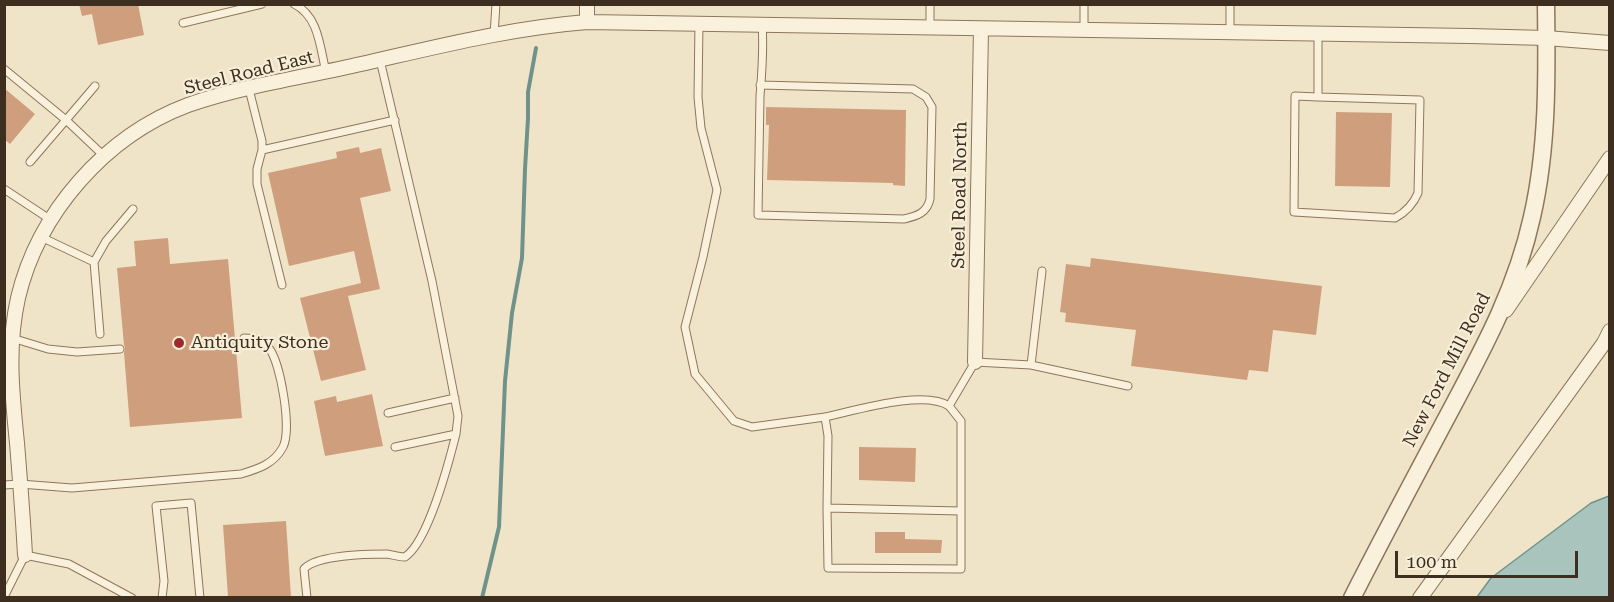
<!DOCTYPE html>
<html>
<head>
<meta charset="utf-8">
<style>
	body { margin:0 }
	#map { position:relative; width:1614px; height:602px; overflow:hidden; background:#f0e4c8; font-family:"Roboto Serif",serif }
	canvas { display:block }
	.frame { position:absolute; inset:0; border:6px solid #3d2e20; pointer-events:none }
	.scale { position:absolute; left:1395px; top:551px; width:183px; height:27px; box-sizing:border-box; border:3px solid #3d2e20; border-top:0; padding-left:8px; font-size:18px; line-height:21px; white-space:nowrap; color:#3d2e20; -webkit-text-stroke:4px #f7eed8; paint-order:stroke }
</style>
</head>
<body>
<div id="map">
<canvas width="1614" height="602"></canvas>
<div class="frame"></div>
<div class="scale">100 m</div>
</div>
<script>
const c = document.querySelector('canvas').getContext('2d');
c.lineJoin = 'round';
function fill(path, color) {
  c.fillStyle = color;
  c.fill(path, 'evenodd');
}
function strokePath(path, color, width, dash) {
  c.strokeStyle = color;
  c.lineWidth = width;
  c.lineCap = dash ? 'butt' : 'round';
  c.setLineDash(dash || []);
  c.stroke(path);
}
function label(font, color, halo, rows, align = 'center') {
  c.font = font + ' "Roboto Serif",serif';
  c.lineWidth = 4.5;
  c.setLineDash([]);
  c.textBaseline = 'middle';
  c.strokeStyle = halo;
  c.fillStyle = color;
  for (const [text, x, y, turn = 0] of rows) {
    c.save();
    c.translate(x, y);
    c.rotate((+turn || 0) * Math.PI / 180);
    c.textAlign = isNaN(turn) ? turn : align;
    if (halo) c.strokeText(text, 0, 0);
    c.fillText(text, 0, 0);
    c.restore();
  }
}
const water = new Path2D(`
	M 1609,496 L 1609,597 L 1477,597 L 1491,578 L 1591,503 Z`);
const stream = new Path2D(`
	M 482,598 L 499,527 L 505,381 L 512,313 L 522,258 L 525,169 L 528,118 L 528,92 L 536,48`);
const building = new Path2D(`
	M 79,4 L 138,4 L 144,35 L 98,45 L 92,14 L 82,16 Z
	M 4,88 L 35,114 L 10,144 L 4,139 Z
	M 766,107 L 906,110 L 905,186 L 893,185 L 893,183 L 767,180 L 769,125 L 766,125 Z
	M 1336,112 L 1392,113 L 1390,187 L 1335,186 Z
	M 359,147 L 360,153 L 381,148 L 391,191 L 360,198 L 380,289 L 348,296 L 366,370 L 321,381 L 300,298 L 361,283 L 354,251 L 289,266 L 268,173 L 337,158 L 336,152 Z
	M 168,238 L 170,264 L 228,259 L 242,418 L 130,427 L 124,353 L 125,348 L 124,345 L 117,268 L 136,266 L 134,241 Z
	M 1091,258 L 1322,286 L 1316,335 L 1273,330 L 1268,372 L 1249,370 L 1247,380 L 1131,366 L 1136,330 L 1065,322 L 1066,313 L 1060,312 L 1066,264 L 1090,267 Z
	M 372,394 L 383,446 L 325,456 L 314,401 L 336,396 L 337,402 Z
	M 859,447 L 916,448 L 915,482 L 859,480 Z
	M 286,521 L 291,597 L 228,597 L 223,525 Z
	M 875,532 L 905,532 L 905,539 L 942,540 L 941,553 L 875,553 Z`);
const service = new Path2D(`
	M 294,4 C 319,16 320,48 326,72
	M 930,4 L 930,28
	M 183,23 L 262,4
	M 699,23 L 698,97 L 701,128 L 717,190 L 703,257 L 685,327 L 695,374 L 734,421 L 752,427 L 825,417
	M 1084,30 L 1084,4
	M 1230,32 L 1230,4
	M 494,35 L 496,4
	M 380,60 L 432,281 L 458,416 L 456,434 L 395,447
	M 4,69 L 66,120 L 95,86
	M 760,85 L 913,89 L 926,97 L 932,107 L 930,199 C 927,213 917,216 904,219 L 758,215 L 760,96 C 762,72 764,49 762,24
	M 249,89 L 262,141 L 262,150 L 395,120
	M 1318,97 L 1420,100 L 1418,193 C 1413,205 1406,212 1395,218 L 1294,212 L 1295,96 L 1318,97 L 1318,34
	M 262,150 L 257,169 L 257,184 L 282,285
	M 30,162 L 66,120 L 104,156
	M 4,189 L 51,220
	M 41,237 L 94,262 L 106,241 L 133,209
	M 94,262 L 100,334
	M 12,338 L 48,349 L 77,352 L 120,349
	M 1031,365 L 1128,386
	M 949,406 C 924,389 854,411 825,417 L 828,436 L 827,508 L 961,511 L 961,421 L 949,406 L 975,362 L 1031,365 L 1042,271
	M 388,413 L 455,398
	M 4,485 L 20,484 L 72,488 L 241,474 C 258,469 274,464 283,447 C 292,430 281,364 269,348 C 262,339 254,338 244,338
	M 827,508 L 828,568 L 961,569 L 961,511
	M 4,597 L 25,555 L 69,564 L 132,598
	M 162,598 L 164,581 L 156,506 L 191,503 L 200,598
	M 307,598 L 304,569 C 316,555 368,554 387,554 C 393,555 399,557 405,557 C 428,542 449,462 456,434`);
const minor = new Path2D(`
	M 587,22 L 587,4
	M 1506,310 L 1610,158
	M 975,362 L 981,29
	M 25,555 C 23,517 20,480 17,443 C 12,394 7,347 18,298 C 38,213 105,136 188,105 C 242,86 305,77 361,64 C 436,47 510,28 587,22 L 1470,36 L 1546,38 L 1610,43
	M 1420,598 L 1604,343 L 1610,331`);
const tertiary = new Path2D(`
	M 1352,598 C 1383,537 1415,477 1447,417 C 1482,351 1516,290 1532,217 C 1548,147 1547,76 1546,4`);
const markers = [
	[179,343,6,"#9e2a2b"]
];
const streetNames = [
	["Steel Road East",249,73,-14],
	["Steel Road North",960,195,-89],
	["New Ford Mill Road",1447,370,-63]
];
const poiNames = [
	["Antiquity Stone",191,343]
];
fill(water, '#a9c4bc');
strokePath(water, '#6f938a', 1.5);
strokePath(stream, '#6f938a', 4);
fill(building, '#cf9f7d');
strokePath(service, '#8d765c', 9);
strokePath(minor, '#8d765c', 16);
strokePath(tertiary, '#8d765c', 19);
strokePath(service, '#faf1dc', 7);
strokePath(minor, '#faf1dc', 14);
strokePath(tertiary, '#faf1dc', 16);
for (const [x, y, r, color] of markers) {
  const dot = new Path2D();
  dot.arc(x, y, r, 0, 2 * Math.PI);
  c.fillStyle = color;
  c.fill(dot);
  strokePath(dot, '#f7eed8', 2);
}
label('18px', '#3d2e20', '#f7eed8', streetNames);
label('18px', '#3d2e20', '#f7eed8', poiNames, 'left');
</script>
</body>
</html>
